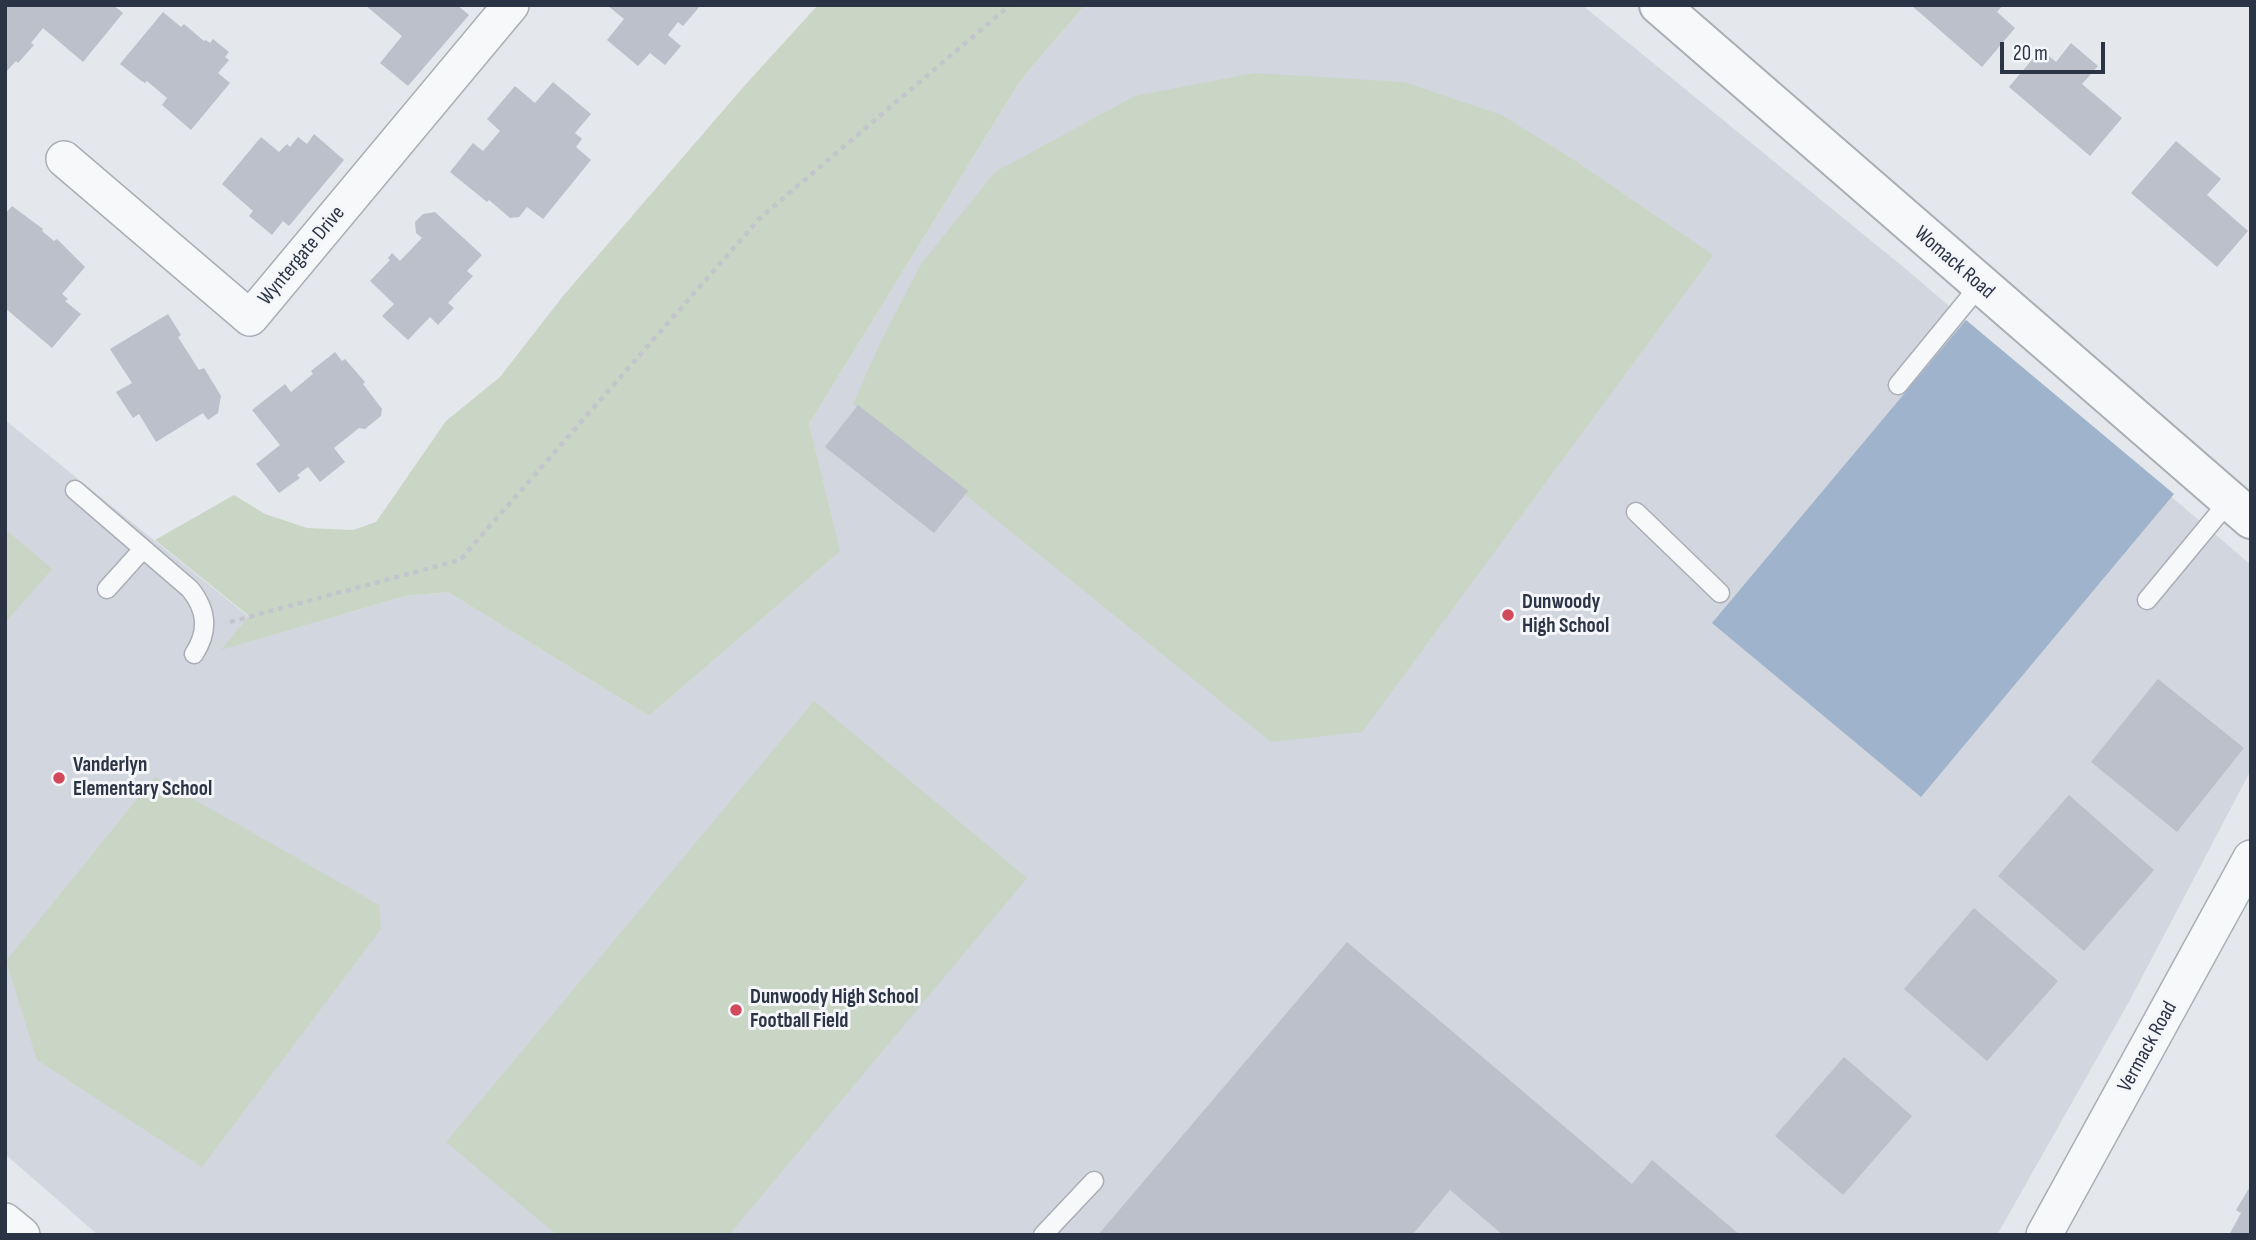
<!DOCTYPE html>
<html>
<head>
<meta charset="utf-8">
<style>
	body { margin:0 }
	#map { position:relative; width:2256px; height:1240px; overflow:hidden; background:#e4e7ec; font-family:"Sofia Sans Condensed",sans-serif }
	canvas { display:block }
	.frame { position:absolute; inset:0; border:7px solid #2b3445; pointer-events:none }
	.scale { position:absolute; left:2000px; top:42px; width:105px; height:32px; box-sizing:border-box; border:4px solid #2b3445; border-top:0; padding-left:9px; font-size:21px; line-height:24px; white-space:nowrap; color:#2b3445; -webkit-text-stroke:5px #f4f6f9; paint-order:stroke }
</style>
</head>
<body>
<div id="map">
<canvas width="2256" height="1240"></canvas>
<div class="frame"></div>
<div class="scale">20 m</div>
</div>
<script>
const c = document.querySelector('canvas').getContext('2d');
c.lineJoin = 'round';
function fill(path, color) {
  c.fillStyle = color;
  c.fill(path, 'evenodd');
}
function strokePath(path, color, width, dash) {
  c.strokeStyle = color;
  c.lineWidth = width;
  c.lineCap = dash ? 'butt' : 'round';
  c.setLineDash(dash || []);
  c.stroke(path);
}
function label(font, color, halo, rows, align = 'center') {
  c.font = font + ' "Sofia Sans Condensed",sans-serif';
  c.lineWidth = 6;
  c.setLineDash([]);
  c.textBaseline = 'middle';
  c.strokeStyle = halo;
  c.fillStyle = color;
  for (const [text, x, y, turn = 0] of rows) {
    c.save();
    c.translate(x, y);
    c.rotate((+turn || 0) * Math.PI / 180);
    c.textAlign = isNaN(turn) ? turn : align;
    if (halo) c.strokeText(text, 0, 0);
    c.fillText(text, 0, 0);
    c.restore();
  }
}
const built = new Path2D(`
	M 1085,5 L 1582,5 L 1907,270 L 2251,565 L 2251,770 L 2130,1000 L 1997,1235 L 98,1235 L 5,1154 L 5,420 L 249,617 L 223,649 L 405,596 L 448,592 L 649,716 L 839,551 L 809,424 L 1020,81 Z`);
const green = new Path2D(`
	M 818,5 L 1085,5 L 1020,81 L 809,424 L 840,551 L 649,716 L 448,592 L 405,596 L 221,650 L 249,616 L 155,540 L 234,495 L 265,514 L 307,528 L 353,530 L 376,522 L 446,421 L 500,377 L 563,296 L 746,84 Z
	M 1254,73 L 1404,82 L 1502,115 L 1574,160 L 1713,255 L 1362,732 L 1271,742 L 853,404 L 881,341 L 921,264 L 995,172 L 1135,96 Z
	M 5,529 L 52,569 L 5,623 Z
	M 814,701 L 1027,878 L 729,1235 L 557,1235 L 446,1142 Z
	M 155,777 L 379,905 L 381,929 L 202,1167 L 37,1060 L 6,961 Z`);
const water = new Path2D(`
	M 1966,320 L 2174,494 L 1921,797 L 1712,623 Z`);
const building = new Path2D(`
	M 5,5 L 113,5 L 123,13 L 83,62 L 43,28 L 31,43 L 34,45 L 18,63 L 16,61 L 5,73 Z
	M 365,5 L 457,5 L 469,15 L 408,86 L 380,63 L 402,36 Z
	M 607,5 L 701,5 L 683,26 L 678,22 L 668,35 L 681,46 L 665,65 L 650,53 L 638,66 L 607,40 L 624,19 Z
	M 1911,5 L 2003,5 L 1997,12 L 2015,28 L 1982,67 Z
	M 163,12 L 181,27 L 184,24 L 204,41 L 206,40 L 210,43 L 213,39 L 229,52 L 225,57 L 229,60 L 218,73 L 230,83 L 191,130 L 162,105 L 167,98 L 147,81 L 145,83 L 140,80 L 120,64 Z
	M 2071,43 L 2098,66 L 2082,84 L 2122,118 L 2090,156 L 2009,87 L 2041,49 L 2056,62 Z
	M 553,82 L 591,114 L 575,133 L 582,139 L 576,147 L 591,160 L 543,219 L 527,207 L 519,217 L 510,218 L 489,200 L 487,202 L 450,172 L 473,143 L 483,151 L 500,131 L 487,119 L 515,86 L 535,103 Z
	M 314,134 L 344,160 L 289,226 L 283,221 L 272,235 L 249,216 L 253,211 L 222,184 L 261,137 L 279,152 L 287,144 L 290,147 L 298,137 L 307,144 Z
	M 2176,141 L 2221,179 L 2207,195 L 2248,231 L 2217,267 L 2131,193 Z
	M 12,206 L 43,229 L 42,231 L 54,241 L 57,239 L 85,267 L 62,294 L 68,299 L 65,301 L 81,314 L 52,348 L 5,308 L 5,214 Z
	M 435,212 L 482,255 L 467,271 L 473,276 L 448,303 L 454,308 L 438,325 L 430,317 L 408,340 L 382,316 L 394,304 L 370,281 L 390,260 L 388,258 L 392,253 L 400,261 L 422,238 L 416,233 L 415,222 L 423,214 Z
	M 168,314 L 181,335 L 178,337 L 199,370 L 204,368 L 221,396 L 218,413 L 208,420 L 203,413 L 156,442 L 139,414 L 133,418 L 116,392 L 132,383 L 110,349 Z
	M 335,352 L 342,361 L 345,359 L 365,382 L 363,384 L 382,409 L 381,416 L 365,429 L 359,428 L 334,448 L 345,462 L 320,482 L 308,467 L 297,475 L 300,478 L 279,493 L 256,464 L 280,445 L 252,410 L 285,384 L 291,392 L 313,374 L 311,371 Z
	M 858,405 L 968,491 L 934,533 L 825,447 Z
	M 2158,679 L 2244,748 L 2177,832 L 2091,762 Z
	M 2069,795 L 2154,870 L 2084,951 L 1998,876 Z
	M 1974,908 L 2058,981 L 1987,1061 L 1904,989 Z
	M 1347,942 L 1632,1184 L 1652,1160 L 1740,1235 L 1503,1235 L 1450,1190 L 1412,1235 L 1098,1235 Z
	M 1844,1057 L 1912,1116 L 1843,1195 L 1775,1136 Z
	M 2251,1185 L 2251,1235 L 2229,1235 L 2241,1213 L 2236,1210 Z`);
const path = new Path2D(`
	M 230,622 L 460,560 L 760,218 L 1010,5`);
const service = new Path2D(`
	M 1898,385 L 1980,285
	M 75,490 L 190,589 C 207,610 209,631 194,654
	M 1636,512 L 1720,593
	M 107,589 L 143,549
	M 2147,600 L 2229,501
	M 1043,1235 L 1094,1181`);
const minor = new Path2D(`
	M 64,159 L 250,318 L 511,5
	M 5,1221 L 22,1235
	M 2044,1235 L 2251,858`);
const tertiary = new Path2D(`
	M 1659,5 L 2251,519`);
const markers = [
	[1508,615,7,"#d1495b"],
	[59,778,7,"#d1495b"],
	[736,1010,7,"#d1495b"]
];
const streetNames = [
	["Wyntergate Drive",302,256,-50],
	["Womack Road",1954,263,41],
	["Vermack Road",2148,1047,-61]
];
const poiNames = [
	["Dunwoody",1522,603],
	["High School",1522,627],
	["Vanderlyn",73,766],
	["Elementary School",73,790],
	["Dunwoody High School",750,998],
	["Football Field",750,1022]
];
fill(built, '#d2d6de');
fill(green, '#c9d6c5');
fill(water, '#9fb4cc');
fill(building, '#bbc0ca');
strokePath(service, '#a9aeb7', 21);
strokePath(minor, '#a9aeb7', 38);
strokePath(tertiary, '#a9aeb7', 42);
strokePath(path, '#c2c5cb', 4.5, [5, 5]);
strokePath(service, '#f7f8fa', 18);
strokePath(minor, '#f7f8fa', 35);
strokePath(tertiary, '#f7f8fa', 38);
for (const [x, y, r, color] of markers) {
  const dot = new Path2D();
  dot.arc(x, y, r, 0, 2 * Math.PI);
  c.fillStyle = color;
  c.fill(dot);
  strokePath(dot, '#f4f6f9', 2.5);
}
label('21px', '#2b3445', '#f4f6f9', streetNames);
label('bold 21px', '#2b3445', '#f4f6f9', poiNames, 'left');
</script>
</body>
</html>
